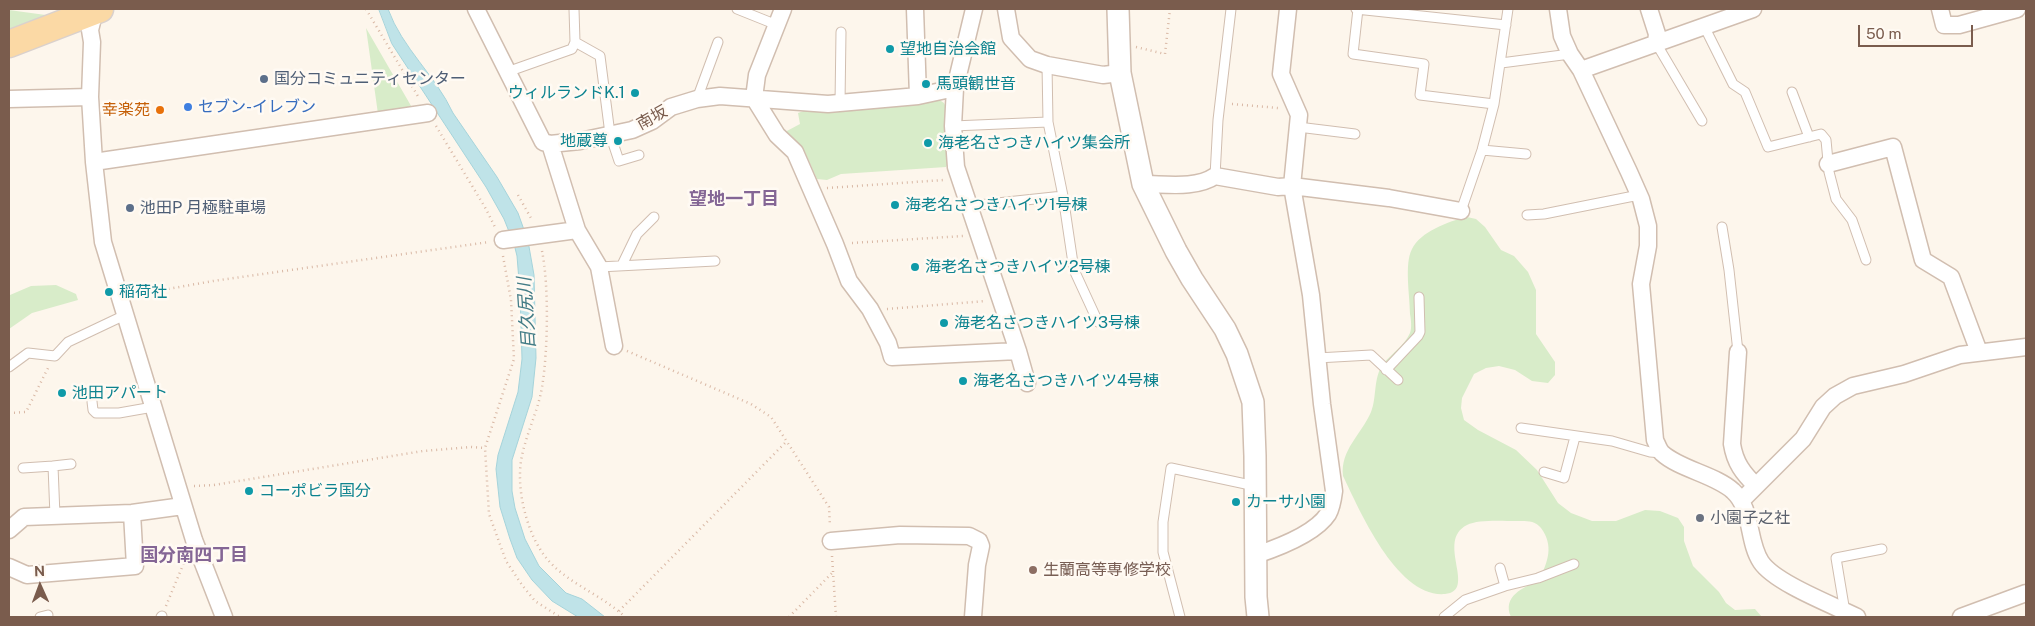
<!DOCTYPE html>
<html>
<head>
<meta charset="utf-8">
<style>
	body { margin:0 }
	#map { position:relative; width:2035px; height:626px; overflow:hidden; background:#fdf6ec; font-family:"Public Sans",sans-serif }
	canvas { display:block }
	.frame { position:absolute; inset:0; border:10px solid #7a5c4d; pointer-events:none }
	.north { position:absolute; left:15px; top:561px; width:50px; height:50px; -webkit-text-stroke:4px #fffaf3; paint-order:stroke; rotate:358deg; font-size:14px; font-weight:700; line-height:20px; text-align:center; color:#7a5c4d }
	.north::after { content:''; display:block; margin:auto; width:18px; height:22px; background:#7a5c4d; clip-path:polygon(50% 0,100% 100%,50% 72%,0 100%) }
	.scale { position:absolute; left:1858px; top:25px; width:115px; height:22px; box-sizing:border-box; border:2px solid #7a5c4d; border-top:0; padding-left:6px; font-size:15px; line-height:18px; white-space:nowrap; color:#7a5c4d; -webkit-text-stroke:4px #fffaf3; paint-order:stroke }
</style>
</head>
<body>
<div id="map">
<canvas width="2035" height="626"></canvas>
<div class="frame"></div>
<div class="north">N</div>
<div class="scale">50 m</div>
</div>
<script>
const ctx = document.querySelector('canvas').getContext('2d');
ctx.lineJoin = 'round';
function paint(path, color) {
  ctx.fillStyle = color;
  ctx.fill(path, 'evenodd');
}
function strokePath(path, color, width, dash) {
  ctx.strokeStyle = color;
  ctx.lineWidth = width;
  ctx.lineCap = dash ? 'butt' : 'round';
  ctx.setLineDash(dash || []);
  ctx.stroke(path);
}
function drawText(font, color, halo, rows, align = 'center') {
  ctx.font = font + ' "Public Sans","Noto Sans JP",sans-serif';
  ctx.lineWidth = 5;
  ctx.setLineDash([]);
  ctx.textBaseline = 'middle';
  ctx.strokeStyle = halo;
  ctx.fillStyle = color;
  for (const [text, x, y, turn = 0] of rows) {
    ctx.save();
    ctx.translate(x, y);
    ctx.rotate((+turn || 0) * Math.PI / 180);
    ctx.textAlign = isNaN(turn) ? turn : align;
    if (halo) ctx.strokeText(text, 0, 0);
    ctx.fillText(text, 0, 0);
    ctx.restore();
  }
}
paint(new Path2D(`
	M9 10 53 16 9 30Z
	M366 28 414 111 378 114Z
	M938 99 944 103 948 111 949 161 946 167 841 174 827 180 817 179 805 152 785 132 800 124 798 113 809 109Z
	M1467 217 1476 219 1485 227 1501 250 1514 256 1528 272 1536 290V334L1555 362V375L1548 383 1532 381 1515 370 1499 366 1486 368 1474 374 1462 398 1461 408 1464 420 1478 430 1516 450 1537 470 1558 503 1571 513 1592 521H1616L1645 510 1660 511 1678 518 1684 527V541L1693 566 1719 592 1726 603 1735 610 1755 609 1762 617H1511C1502 596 1523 588 1539 580 1548 561 1554 546 1541 528 1535 520 1525 521 1516 521 1504 521 1478 519 1467 525 1435 541 1478 591 1445 594 1397 598 1360 511 1343 476 1340 450 1361 435 1371 412 1377 398 1373 378 1383 364 1391 354 1405 345 1410 333 1412 328 1411 319 1410 314 1410 296 1404 264 1412 249 1420 232 1449 221 1467 217Z
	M56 285 76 294 78 300 32 313 9 329 10 295 31 286Z`), '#d8ecc9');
const water = new Path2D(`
	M379 9H388C402 48 436 76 453 113L497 177 518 213 528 241 534 275 536 358 532 397 512 460V491L515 508 525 539 539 566 566 593 582 599 605 617H578L552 601 532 580 517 558 510 539 500 507 496 469 498 455 518 392 522 359 520 293 517 256 514 244 504 219 486 187 392 44Z`);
paint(water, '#bfe3e8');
strokePath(water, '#a5d3da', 1);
const service = new Path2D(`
	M574 9 575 42 600 56 610 134 619 161 639 155
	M737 9 777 25
	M1356 9 1506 25
	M1358 9 1353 54 1424 64 1420 95 1494 104
	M1704 26 1733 84 1745 92 1768 147 1821 134 1826 140 1829 172 1836 199 1852 220 1866 260
	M1656 43 1702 121
	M1501 63 1570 54
	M1047 65 1048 122 1063 196 1074 270 1098 322
	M507 72 572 49 575 42
	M1792 92 1809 137
	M697 99 718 42
	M840 103 841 32
	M953 126 1048 122
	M1298 127 1355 134
	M1482 150 1526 154
	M1215 176 1218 120 1231 9
	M969 206 1063 196
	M1461 211 1482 150 1494 104 1508 9
	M1527 215 1544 214 1639 195
	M1722 227 1729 270 1738 352
	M622 265 637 234 654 217
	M599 267 715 261
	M1317 358 1371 355 1398 380
	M9 367 28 353 55 356 68 342 125 315
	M1386 370 1418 336 1420 332 1419 297
	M91 393 93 410 96 413H119L153 407
	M1521 428 1612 441 1650 452 1662 453
	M53 466 71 464
	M23 468 53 466 55 516
	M1544 472 1564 478 1575 437
	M1500 568 1505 586
	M1845 612 1836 558 1882 549
	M40 617 48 615
	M161 617 162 616
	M1180 617 1163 552V522L1171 468 1255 486
	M1444 617 1465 600 1505 586 1538 578 1574 564`);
const minor = new Path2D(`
	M100 9 93 18 90 30 92 42 90 97 94 162 103 242 194 540 224 617
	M476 9 543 142 550 144 577 230 599 267 614 346
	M783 9 757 75 754 98 777 135 795 152 835 244 849 281 870 309 888 343 892 357 1018 351 956 167 953 126 955 88 974 9
	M915 9 918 96
	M1006 9 1011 38 1030 59 1047 65 1103 75 1120 73
	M1558 9 1562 36 1570 54 1581 70 1629 172 1641 199 1648 226V246L1641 284 1655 440C1657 444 1659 450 1662 453 1679 469 1716 475 1733 491 1753 509 1747 541 1761 562 1775 583 1833 605 1857 617
	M1649 9 1657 34 1656 43
	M1940 9 1944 25H1959L2017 9
	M1581 70 1753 9
	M9 99 90 97
	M550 144 580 141 632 130 652 121 671 107 697 99 720 96 828 104 918 96 955 88
	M94 162 428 113
	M1828 164 1893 147 1923 260 1951 277 1979 352
	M1143 184C1166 184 1196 189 1215 176L1278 187 1292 186 1389 198 1461 211
	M503 240 577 230
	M1018 351 1027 383
	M1738 352 1732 444C1735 463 1743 473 1756 486
	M1741 501 1803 439 1823 407 1835 396 1853 386 1904 374 1960 355 2026 347
	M9 530 24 517 132 513 183 506
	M831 541 900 535 969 536 979 541 981 546 977 565 973 617
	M1256 555C1277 548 1315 534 1328 514 1332 507 1333 499 1334 491L1322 404 1311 295 1292 186 1299 115 1281 74 1288 9
	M9 567 27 575 135 566 132 513
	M1961 617 2026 593`);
const tertiary = new Path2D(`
	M1118 9 1120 73 1143 184 1176 251 1192 279 1225 329 1237 354 1253 402 1255 456 1256 597 1258 617`);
const primary = new Path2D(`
	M9 44 100 9`);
strokePath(service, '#d1beb0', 11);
strokePath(minor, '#d1beb0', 19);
strokePath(tertiary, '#d1beb0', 24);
strokePath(primary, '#dad1cd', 29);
strokePath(new Path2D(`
	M366 9 419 98
	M1136 47 1165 54 1170 9
	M1232 104 1278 108
	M436 126 486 209 495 227
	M827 188 944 180
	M518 195 532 220
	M852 243 963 236
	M542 251C549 285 548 352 542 387 538 412 525 436 521 461 517 488 525 525 540 549 559 581 599 592 625 617
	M503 256 511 300 514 359 485 448 489 514 506 561 522 585 535 601 560 617
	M134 295 213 281 489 242
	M887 309 986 301
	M627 351 751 404 771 417 829 507 830 526
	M9 413 26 412 49 366
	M194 486 214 485 423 451 471 447 485 448
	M832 556 836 617
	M166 606 185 560
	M619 611 786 442
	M789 617 833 572`), '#d9b8a5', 2.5, [1, 4]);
strokePath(service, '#fff', 9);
strokePath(minor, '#fff', 16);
strokePath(tertiary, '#fff', 21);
strokePath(primary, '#fbd9a5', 26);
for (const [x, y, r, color] of [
	[890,49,5,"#0f9aa8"],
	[264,79,5,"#5c6f8a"],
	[926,84,5,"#0f9aa8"],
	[635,93,5,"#0f9aa8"],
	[188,107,5,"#3f7fe0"],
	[160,110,5,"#e8710a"],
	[618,141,5,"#0f9aa8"],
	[928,143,5,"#0f9aa8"],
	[895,205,5,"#0f9aa8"],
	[130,208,5,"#5c6f8a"],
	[915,267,5,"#0f9aa8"],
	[109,292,5,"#0f9aa8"],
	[944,323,5,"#0f9aa8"],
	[963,381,5,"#0f9aa8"],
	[62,393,5,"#0f9aa8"],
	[249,491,5,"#0f9aa8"],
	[1236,502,5,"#0f9aa8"],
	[1700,518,5,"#6b7280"],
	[1033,570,5,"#8d6e63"]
]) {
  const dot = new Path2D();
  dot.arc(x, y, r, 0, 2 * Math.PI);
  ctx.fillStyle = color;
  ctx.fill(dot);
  strokePath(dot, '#fffaf3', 2);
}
drawText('16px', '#0d838f', '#fffaf3', [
	["望地自治会館",900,49],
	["馬頭観世音",936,84],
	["ウィルランドK.1",625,93,"right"],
	["地蔵尊",608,141,"right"],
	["海老名さつきハイツ集会所",938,143],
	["海老名さつきハイツ1号棟",905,205],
	["海老名さつきハイツ2号棟",925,267],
	["稲荷社",119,292],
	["海老名さつきハイツ3号棟",954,323],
	["海老名さつきハイツ4号棟",973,381],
	["池田アパート",72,393],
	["コーポビラ国分",259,491],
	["カーサ小園",1246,502]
], 'left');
drawText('16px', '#4e5e75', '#fffaf3', [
	["国分コミュニティセンター",274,79],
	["池田P 月極駐車場",140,208]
], 'left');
drawText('16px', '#366cbe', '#fffaf3', [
	["セブン-イレブン",198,107]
], 'left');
drawText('16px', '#c56008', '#fffaf3', [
	["幸楽苑",150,110]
], 'right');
drawText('16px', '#7a5c4d', '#fffaf3', [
	["南坂",652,118,-29]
]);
drawText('16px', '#5b616d', '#fffaf3', [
	["小園子之社",1710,518]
], 'left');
drawText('16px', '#785e54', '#fffaf3', [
	["生蘭高等専修学校",1043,570]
], 'left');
drawText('bold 18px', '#846695', '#fffaf3', [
	["望地一丁目",734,199],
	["国分南四丁目",194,555]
]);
drawText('italic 18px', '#437c86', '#fffaf3', [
	["目久尻川",527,313,-94]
]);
</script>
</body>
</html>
